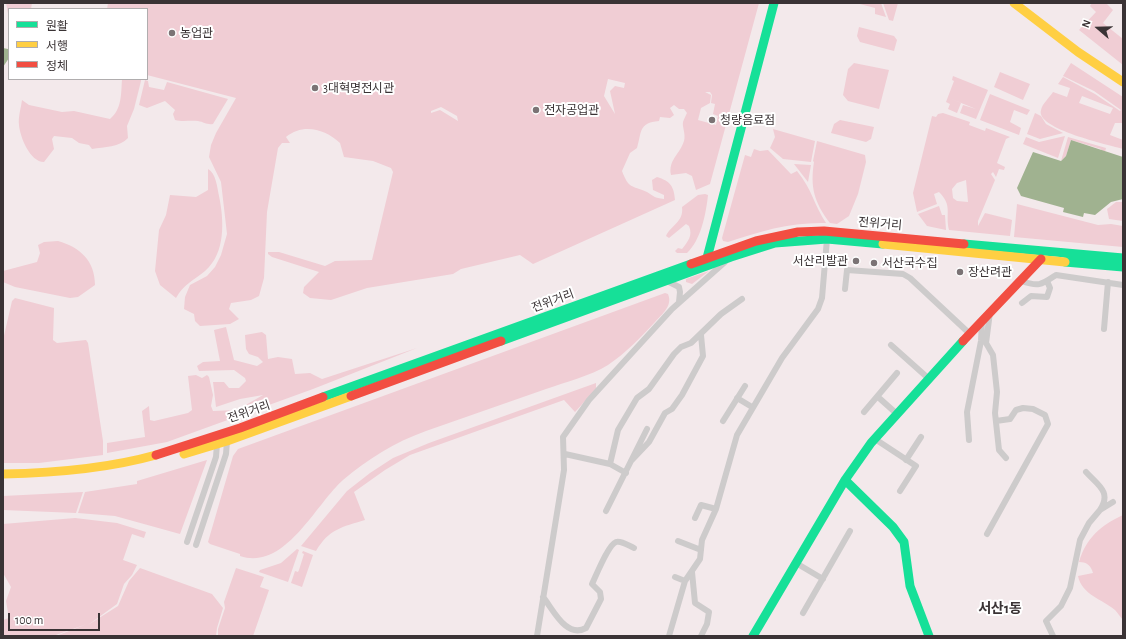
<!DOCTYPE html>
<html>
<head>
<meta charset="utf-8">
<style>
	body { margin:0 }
	#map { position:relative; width:1126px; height:639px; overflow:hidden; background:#f3e9eb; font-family:"Alegreya Sans","Noto Sans KR",sans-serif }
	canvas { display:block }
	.frame { position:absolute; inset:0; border:4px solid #3a3335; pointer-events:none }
	.legend { position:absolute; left:8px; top:8px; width:140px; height:72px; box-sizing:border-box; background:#fff; border:1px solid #b0adae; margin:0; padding:5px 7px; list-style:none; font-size:12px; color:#3a3335 }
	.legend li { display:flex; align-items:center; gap:8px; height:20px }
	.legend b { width:20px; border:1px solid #b0adae }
	.north { position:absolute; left:1078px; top:8px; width:40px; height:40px; -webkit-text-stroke:3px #fff; paint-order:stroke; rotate:290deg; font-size:11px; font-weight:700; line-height:16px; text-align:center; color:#3a3335 }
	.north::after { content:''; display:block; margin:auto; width:14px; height:18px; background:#3a3335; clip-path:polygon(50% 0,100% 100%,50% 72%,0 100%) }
	.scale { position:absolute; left:8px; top:613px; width:92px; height:18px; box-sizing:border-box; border:2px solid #3a3335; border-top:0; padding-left:5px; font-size:12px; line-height:14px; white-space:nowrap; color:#3a3335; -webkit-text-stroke:3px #fff; paint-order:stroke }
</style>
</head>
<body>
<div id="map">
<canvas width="1126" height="639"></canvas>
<div class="frame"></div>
<ul class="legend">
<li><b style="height:5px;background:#16e098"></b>원활</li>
<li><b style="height:5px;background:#ffcf43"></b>서행</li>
<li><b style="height:5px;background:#f24e42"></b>정체</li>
</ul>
<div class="north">N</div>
<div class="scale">100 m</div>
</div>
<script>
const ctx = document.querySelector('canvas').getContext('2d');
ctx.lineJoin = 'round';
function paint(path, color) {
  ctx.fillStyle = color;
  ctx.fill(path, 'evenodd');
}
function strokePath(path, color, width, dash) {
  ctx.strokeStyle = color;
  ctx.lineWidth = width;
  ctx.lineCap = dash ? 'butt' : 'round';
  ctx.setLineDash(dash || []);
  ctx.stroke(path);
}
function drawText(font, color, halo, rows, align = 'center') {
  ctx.font = font + ' "Alegreya Sans","Noto Sans KR",sans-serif';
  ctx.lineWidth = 4;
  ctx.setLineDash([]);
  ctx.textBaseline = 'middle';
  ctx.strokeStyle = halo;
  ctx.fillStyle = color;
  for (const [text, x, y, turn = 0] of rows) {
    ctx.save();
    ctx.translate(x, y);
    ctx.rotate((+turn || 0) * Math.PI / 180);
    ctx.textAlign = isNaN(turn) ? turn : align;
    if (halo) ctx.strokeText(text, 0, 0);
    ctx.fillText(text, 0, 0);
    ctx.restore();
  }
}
paint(new Path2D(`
	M6 3H32L31 9H9V19Z
	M108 3H759L710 184 696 190 692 176 686 173 671 175C668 160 680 154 684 141 686 134 682 127 683 122 684 119 686 115 687 113L684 109H679L674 105 670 108 674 115 670 118 660 117 659 121C638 123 642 132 637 148L630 153 622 171C629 189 631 185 647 192 654 196 654 198 664 199V195L653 190 652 180 657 177C670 181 674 186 675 200L533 264 520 255 461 269 453 274 367 288 331 300 310 298 303 293 304 287 319 272 272 257 268 254V252H279L325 266 335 261 372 260 393 172 391 168 373 161 344 157 340 143C325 129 303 123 286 137L290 143H282L278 148 267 212 264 278 259 296 251 300 231 303 229 309 239 319 230 324 200 326 195 321 194 314 184 309 185 297 190 285 207 276 215 267 221 255 227 234 221 182 209 157 211 145 216 133 236 98 147 75V9H107ZM608 79 625 83 624 88 615 86 610 91 615 114 604 96ZM705 92H710L712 95 711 103 715 104 713 114 718 116 716 125 698 120 701 108 710 103 711 95ZM441 107 457 116 458 121 440 110 431 113V111Z
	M856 3H881L886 17 875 14V8Z
	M883 3H898L893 21 889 20Z
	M1092 3H1106L1113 10 1103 23 1123 39V65L1079 30 1096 12 1090 6Z
	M859 27 894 36 897 40 894 51 860 42 857 36Z
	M854 63 889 70 879 109 848 101 843 95 848 69Z
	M1071 63 1123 97V123H1115L1110 135 1123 140V149C1110 145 1035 129 1041 110 1042 104 1050 97 1053 92L1067 97 1070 88 1058 84 1063 77 1095 94 1120 111 1121 110 1094 91 1063 76ZM1082 96 1113 108 1110 114 1079 103Z
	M1000 72 1030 84 1023 100 994 87Z
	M953 76 988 90 976 119 960 113 963 105 976 109 949 98 961 103 957 113 948 109 950 104 946 102 954 81 952 80Z
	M122 79H141V81L134 109 127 126 128 138C120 147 104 147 92 149L89 145 79 143 72 138 54 136 52 139 54 149 44 162C30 162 20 137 19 125 18 117 21 108 22 100L29 105 62 112 74 111 110 119C122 109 121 94 122 79Z
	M145 80 148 81 149 87 164 90 167 82 228 99 213 124C207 125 204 122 198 121 190 120 183 122 175 120L173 114 175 110 165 101 147 108 139 105Z
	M990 94 1030 110 1027 115 1014 110 1010 122 1021 128 1019 135 980 120Z
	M943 113 970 122 969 125 985 131 986 128 1010 137 1006 139 997 163 1005 167 1004 170 999 169 996 177 993 172 991 174 995 180 978 221V226L985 213 1009 219 1012 220 1010 236 949 230C945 213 953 206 939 192L934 194 937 204 917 212 913 193 932 116 936 117 938 114ZM966 180 968 202 957 201 953 198 952 189 957 183Z
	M1035 113 1041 116 1046 124 1063 133 1040 139 1027 134Z
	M840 120 874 127 871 139 866 142 831 133 834 124Z
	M773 129 815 141 811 162 783 159 770 148 775 137Z
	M1065 136 1058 158 1023 144 1026 137 1039 142Z
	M1068 137 1106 148 1105 152 1101 151V149L1071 140 1066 156 1061 161Z
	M817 141 865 155 866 162 858 194 849 216 837 224 830 223C814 202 810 187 814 162L813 161Z
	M754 149 760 151 768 150 791 174 797 171C812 189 814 205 826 223 791 222 761 231 728 242L723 241 722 238 745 155 751 157Z
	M794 164 811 165 808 182Z
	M208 169C216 173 217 187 219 196 224 220 226 253 205 271 194 280 183 285 176 298L160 285 155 271 159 230 166 215 170 195 196 197 208 190Z
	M705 194 708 195C706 214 701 240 687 253H677L675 251 678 248 682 249C688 241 693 236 689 226L686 224 669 238 666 236C671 225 684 222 682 207L698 195Z
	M1116 202H1123V221L1109 219 1107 209Z
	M1017 204 1098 225 1111 224 1123 226V247L1014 237Z
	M939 206 942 215H945L946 230 927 226 918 214Z
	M58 241C80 247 95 261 95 285L78 297 70 298 15 287 3 282V271L37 262 40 253 38 245 44 242Z
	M709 271 692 284 686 282V279Z
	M665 293 668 294C673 306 662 314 655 322 640 338 626 353 608 365 590 376 566 382 546 389 506 403 466 417 426 431 395 442 368 459 343 480 315 505 285 571 240 556V554L210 544 208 542 233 456 238 449Z
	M15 298 54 308 53 340 57 343 86 340 88 343 103 441V455L39 463H3V340L12 301Z
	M226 327 234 360 257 366 263 362 258 357 249 354 246 349 245 335 262 332 266 335 268 359 278 357 292 359 295 374 310 373 322 379 417 348 313 389 167 442 107 453V443L145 437 142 411 149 406 150 420 154 421 188 413 192 410 188 376 196 375 202 378 207 375 209 377 213 395 211 406 213 411 237 410 263 395 240 399 216 407 213 382H224L229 388H239L246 381 245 378 234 370 199 371 197 366 203 362 220 361 214 330Z
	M596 383V389L575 412 564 400 410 455 385 470 354 492 365 520C342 527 329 529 316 551L301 546 347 491 370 473 393 458 429 443Z
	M207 460 180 534 115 516 78 513 85 492 137 484V481Z
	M83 492 76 513 3 510V496Z
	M1123 515V620C1120 617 1118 613 1115 610 1102 599 1082 595 1078 576L1093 573C1091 565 1086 562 1079 562 1086 538 1101 525 1123 515Z
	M75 518 117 523 146 532 144 538 132 534 123 560 137 565 132 575 124 584 117 604 88 625 118 606 129 581 140 568 212 594 223 608 217 628 216 636H56L87 624 53 636H3V620L9 618 6 601 11 587 3 573V524Z
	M297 549 299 550 288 582 259 572 260 570 281 563Z
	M303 551 313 555 302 587 291 583 295 571 298 572 299 570 304 554 302 553Z
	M236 568 264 577 260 587 269 590 253 636H218V629L225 608 224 602Z`), '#f0cdd4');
paint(new Path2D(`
	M3 48 8 49 9 58 3 67Z
	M1071 140 1123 157V199L1111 202 1095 215 1084 213 1083 217 1063 212 1064 208 1021 196 1017 188 1033 152 1061 161 1066 156Z`), '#a0b290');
strokePath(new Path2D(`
	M667 281 679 287 680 292 679 302
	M1021 281C1039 287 1041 285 1056 275L1123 285
	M845 289 847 270 903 274 910 278 970 334
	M1022 303 1031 296 1047 297 1050 288 1047 281
	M990 312 986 343 993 355 997 392 995 413 999 450 1006 458
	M1104 329 1108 282
	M891 345 928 378
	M878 397 897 414
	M737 398 752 407
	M864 412 897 373
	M723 421 745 386
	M875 439 916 466 900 491
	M969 440 967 412 981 341 982 321
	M565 454 610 464 626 473
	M906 460 921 437
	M631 461 649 442 665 413 672 409 682 395 703 356 701 335
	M610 464 618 430 637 398 649 389 674 354 681 347 691 343 721 314 742 299
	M1086 472C1098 485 1112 492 1100 510
	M606 511 647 429
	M695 518 701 505 716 509
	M987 534 1048 424 1045 415 1033 409 1023 408 1016 410 1010 419 996 421
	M678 541 701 550
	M187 542 216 457 217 444
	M196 545 226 454 227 441
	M796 563 823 579
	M692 572 695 603 709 612 707 624 701 636
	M675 577 685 581
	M543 597C553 609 566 639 586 628L601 599 600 592 592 584C596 576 608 545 616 542 621 540 629 546 634 548
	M803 613 850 531
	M537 636 564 470 563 437 589 400 672 309 725 262
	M669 636 685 581 700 559 702 540 716 509 737 435 782 358 818 309 822 298 827 239
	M1053 636 1046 621 1061 606 1070 588 1080 540 1089 523 1100 510 1113 502`), '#cdcbcb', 6);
strokePath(new Path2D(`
	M964 244 1123 258
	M707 258 774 3
	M1065 262 1123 267
	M501 341 731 257 775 243 827 239 883 244
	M323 397 691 264
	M845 480 893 527 904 542 910 586 929 636
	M753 636 845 480 871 443 963 341`), '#16e098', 9);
strokePath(new Path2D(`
	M1014 3 1078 52 1123 82
	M883 244 1065 262
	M184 454 227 441 351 396
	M3 474C55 473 106 469 156 455`), '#ffcf43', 9);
strokePath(new Path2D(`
	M691 264 756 241 798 232 824 231 964 244
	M963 341 1041 259
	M351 396 501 341
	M156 455 240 428 323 397`), '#f24e42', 9);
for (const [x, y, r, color] of [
	[172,33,4,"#7b7375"],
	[315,88,4,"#7b7375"],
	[536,110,4,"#7b7375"],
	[712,120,4,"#7b7375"],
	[856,261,4,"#7b7375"],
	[874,263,4,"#7b7375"],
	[960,272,4,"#7b7375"]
]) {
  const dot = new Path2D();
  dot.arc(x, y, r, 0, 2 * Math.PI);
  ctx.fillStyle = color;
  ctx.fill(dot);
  strokePath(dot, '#fff', 1.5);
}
drawText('12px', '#3a3335', '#fff', [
	["농업관",180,33],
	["3대혁명전시관",323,88],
	["전자공업관",544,110],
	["청량음료점",720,120],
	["서산리발관",848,261,"right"],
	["서산국수집",882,263],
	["장산려관",968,272]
], 'left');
drawText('12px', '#3a3335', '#fff', [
	["전위거리",880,224,5],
	["전위거리",553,301,-20],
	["전위거리",249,412,-19]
]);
drawText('bold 14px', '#3a3335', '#fff', [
	["서산1동",1000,609]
]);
</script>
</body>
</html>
